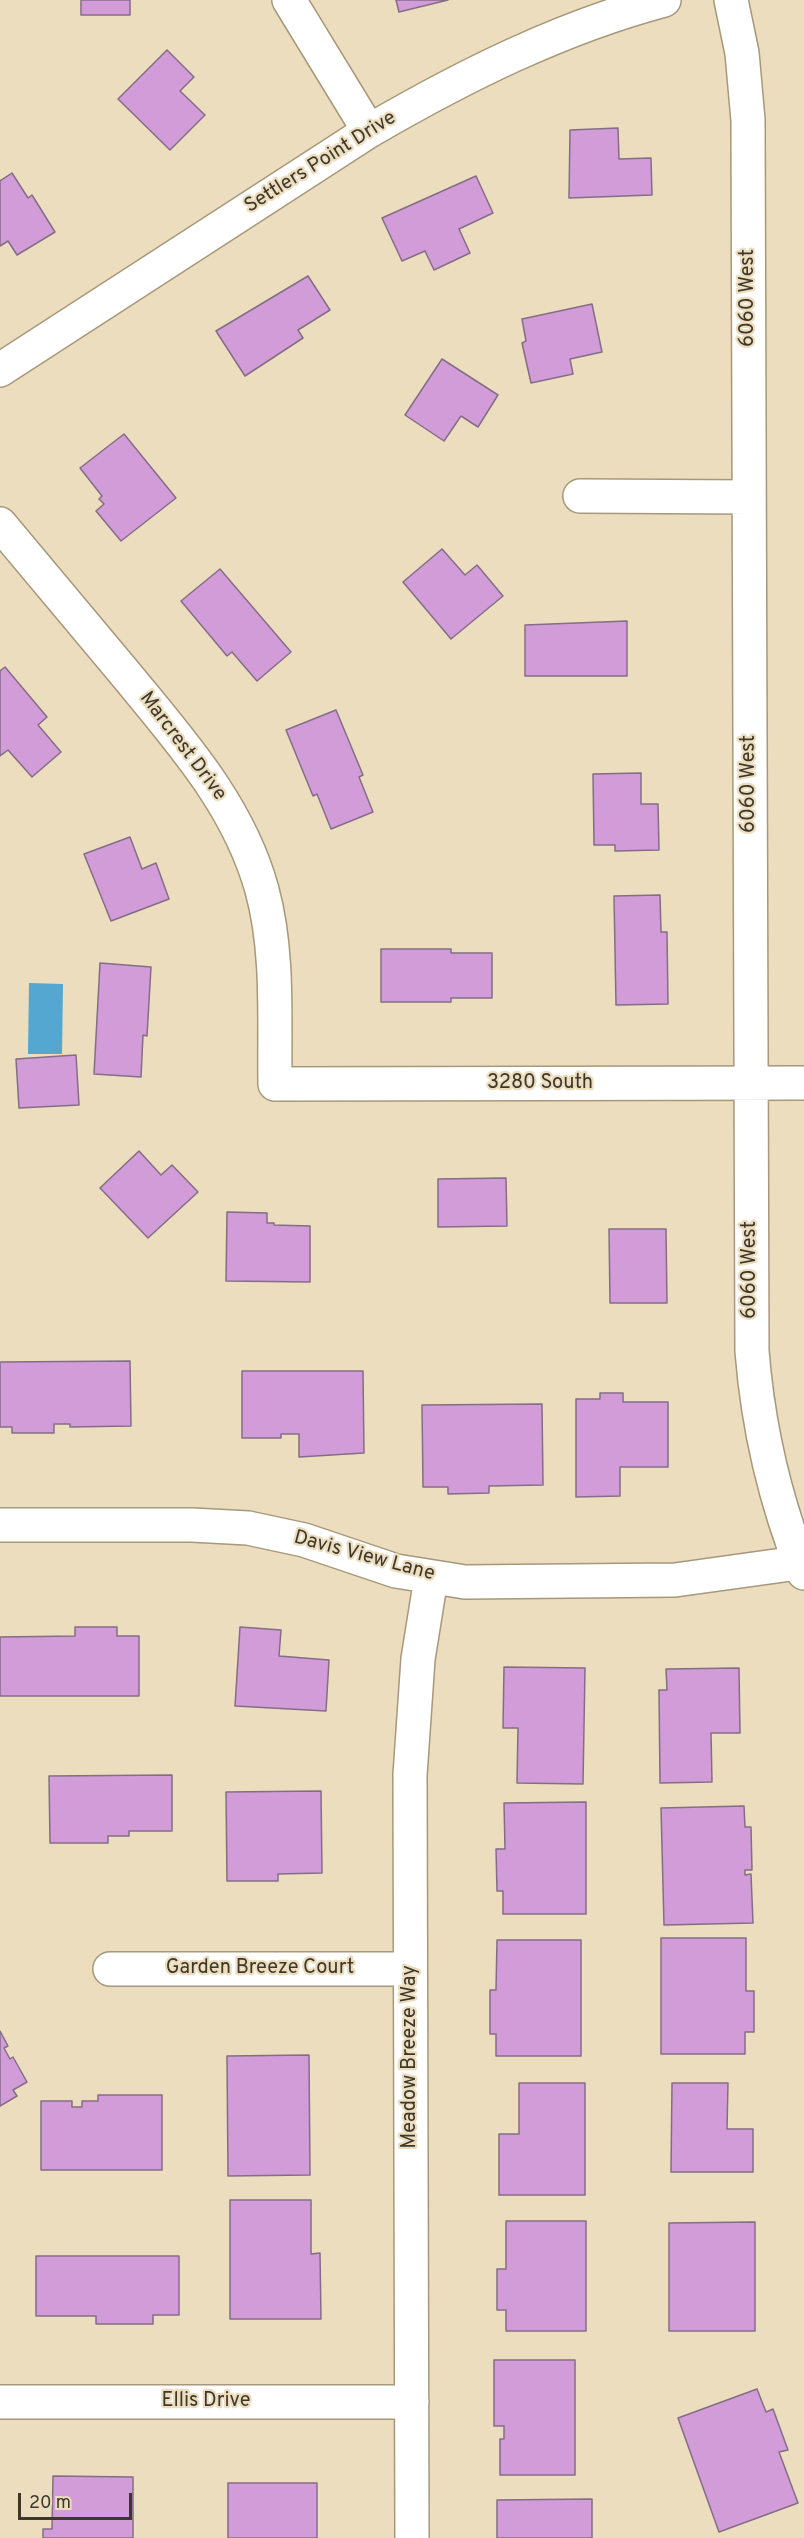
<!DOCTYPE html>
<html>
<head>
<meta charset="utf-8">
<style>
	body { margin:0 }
	#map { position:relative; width:804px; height:2538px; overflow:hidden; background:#ecddbe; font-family:Overpass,sans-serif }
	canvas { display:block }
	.scale { position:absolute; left:18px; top:2493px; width:114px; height:27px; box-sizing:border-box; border:3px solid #3d372b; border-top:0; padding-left:8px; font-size:18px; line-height:21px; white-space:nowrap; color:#3d372b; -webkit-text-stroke:4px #ecddbe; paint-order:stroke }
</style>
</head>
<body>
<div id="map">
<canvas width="804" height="2538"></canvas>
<div class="scale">20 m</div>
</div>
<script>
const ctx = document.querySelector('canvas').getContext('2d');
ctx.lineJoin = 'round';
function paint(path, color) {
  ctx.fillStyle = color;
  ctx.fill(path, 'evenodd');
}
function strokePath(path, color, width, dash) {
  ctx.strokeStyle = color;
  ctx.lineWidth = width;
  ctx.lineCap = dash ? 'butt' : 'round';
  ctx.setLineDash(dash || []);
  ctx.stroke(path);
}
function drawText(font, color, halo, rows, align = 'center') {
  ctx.font = font + ' Overpass,sans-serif';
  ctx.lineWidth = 4.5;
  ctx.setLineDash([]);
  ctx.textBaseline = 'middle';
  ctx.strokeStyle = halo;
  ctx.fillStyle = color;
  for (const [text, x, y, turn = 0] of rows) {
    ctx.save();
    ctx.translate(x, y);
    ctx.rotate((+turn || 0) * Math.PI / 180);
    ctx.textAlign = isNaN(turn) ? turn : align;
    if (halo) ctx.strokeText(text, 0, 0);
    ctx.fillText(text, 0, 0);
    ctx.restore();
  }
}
paint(new Path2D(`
	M29 983 63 984 62 1054H28Z`), '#53a7d1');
const building = new Path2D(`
	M81 0H130V15H81Z
	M396 0H448L399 12Z
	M167 50 194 77 180 91 205 115 170 150 118 99Z
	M618 128 619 159 651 158 652 195 569 198 570 130Z
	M12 173 28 198 32 195 55 232 17 255 8 241 0 246V181Z
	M476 176 493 213 459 229 470 253 434 270 425 251 402 261 382 218Z
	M308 276 330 310 298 330 303 338 245 376 216 331Z
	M592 304 602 352 570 359 573 374 531 383 522 343 526 341 522 319Z
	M442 359 498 395 478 427 461 416 444 441 405 415Z
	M124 434 176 498 121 541 96 511 104 504 99 499 102 496 80 468Z
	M442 549 465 575 477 565 503 596 451 639 403 582Z
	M220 569 291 652 257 681 232 652 227 656 181 601Z
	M627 621V676H525V625Z
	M5 667 47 717 38 725 61 752 32 777 8 750 0 756V671Z
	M336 710 363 775 359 777 373 812 331 829 317 794 313 796 286 730Z
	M641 773V804H658L659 850 615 851V845H594L593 774Z
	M130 837 142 869 156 863 169 899 111 921 84 854Z
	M660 895 661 932H667L668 1004 616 1005 614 896Z
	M381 949H451V953H492V998H451V1002H381Z
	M100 963 151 967 147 1036 143 1035 141 1077 94 1074Z
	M76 1055 79 1105 19 1108 16 1059Z
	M139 1151 161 1175 172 1165 198 1192 148 1238 100 1188Z
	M506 1178 507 1226 438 1227V1179Z
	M227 1212 267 1213V1223H274V1225L310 1226V1282L226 1281Z
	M609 1229H666L667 1303H610Z
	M130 1361 131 1426 70 1427V1424H54V1433H12V1427H0V1362Z
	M242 1371H363L364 1453 299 1457V1434H281V1438H242Z
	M600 1393H623V1402H668V1467H620V1496L576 1497V1399H600Z
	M542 1404 543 1485 489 1486V1493L448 1494V1487H423L422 1405Z
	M75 1627H117V1636H139V1696H0V1637L75 1636Z
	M240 1627 281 1630 279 1656 329 1660 326 1711 235 1706Z
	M504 1667 585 1668 583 1784 517 1783 518 1728H503Z
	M739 1668 740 1733H711L712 1782 660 1783 659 1690H667L666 1669Z
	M172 1775V1831H129V1836H108V1843H50L49 1776Z
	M321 1791 322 1873 278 1874V1881H227L226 1792Z
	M586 1802V1914H503V1891H497L496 1849H505L504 1803Z
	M744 1806 745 1827H751L752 1870H745V1875L751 1874 753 1923 664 1925 661 1808Z
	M661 1938H746V1991H754V2032H745V2054H661Z
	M497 1940H581V2056H496V2034H490V1990H496Z
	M0 2031 8 2046 4 2048 10 2059 13 2057 27 2082 13 2090 17 2096 0 2106Z
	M309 2055 310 2175 228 2176 227 2056Z
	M519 2083H585V2195H499V2134H519Z
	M672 2083H728L727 2129H753V2172H671Z
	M98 2095H162V2170H41V2101H72V2107H82V2101H98Z
	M230 2200H311V2254L320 2253 321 2319H230Z
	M506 2221H586V2331H506V2310H497V2269H506Z
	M755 2222V2331H669V2223Z
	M36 2256H179V2315H153V2324H96V2316H36Z
	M494 2360H575V2475H500V2439H504V2426H494Z
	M757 2389 766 2412 773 2409 788 2450 779 2452 798 2503 719 2532 678 2418Z
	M53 2476 133 2477V2538H43V2529H52Z
	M228 2483H317V2538H228Z
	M592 2499V2538H497V2500Z`);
paint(building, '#d19cd8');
strokePath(building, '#836e86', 1.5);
const minor = new Path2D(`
	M289 0 369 131
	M731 0 742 53 748 120 752 1351C758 1427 775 1501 804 1573
	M0 370 369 131C462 77 559 28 664 0
	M580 496 749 497
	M0 524C43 575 85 626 128 677 182 743 239 806 262 890 279 952 274 1021 275 1084L804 1083
	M0 1525H192L248 1528 304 1540 396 1571 465 1582 675 1580 804 1562
	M110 1969H410
	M0 2402H412
	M412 2538 410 1775 418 1659 431 1578`);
strokePath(minor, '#a6987a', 36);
strokePath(minor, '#fff', 33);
drawText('20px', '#3d372b', '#ecddbe', [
	["Settlers Point Drive",321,163,-32],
	["6060 West",749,298,-90],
	["Marcrest Drive",182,747,53],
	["6060 West",750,784,-90],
	["3280 South",540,1084],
	["6060 West",751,1270,-90],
	["Davis View Lane",364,1557,15],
	["Garden Breeze Court",260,1969],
	["Meadow Breeze Way",411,2057,-90],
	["Ellis Drive",206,2402]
]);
</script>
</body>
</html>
